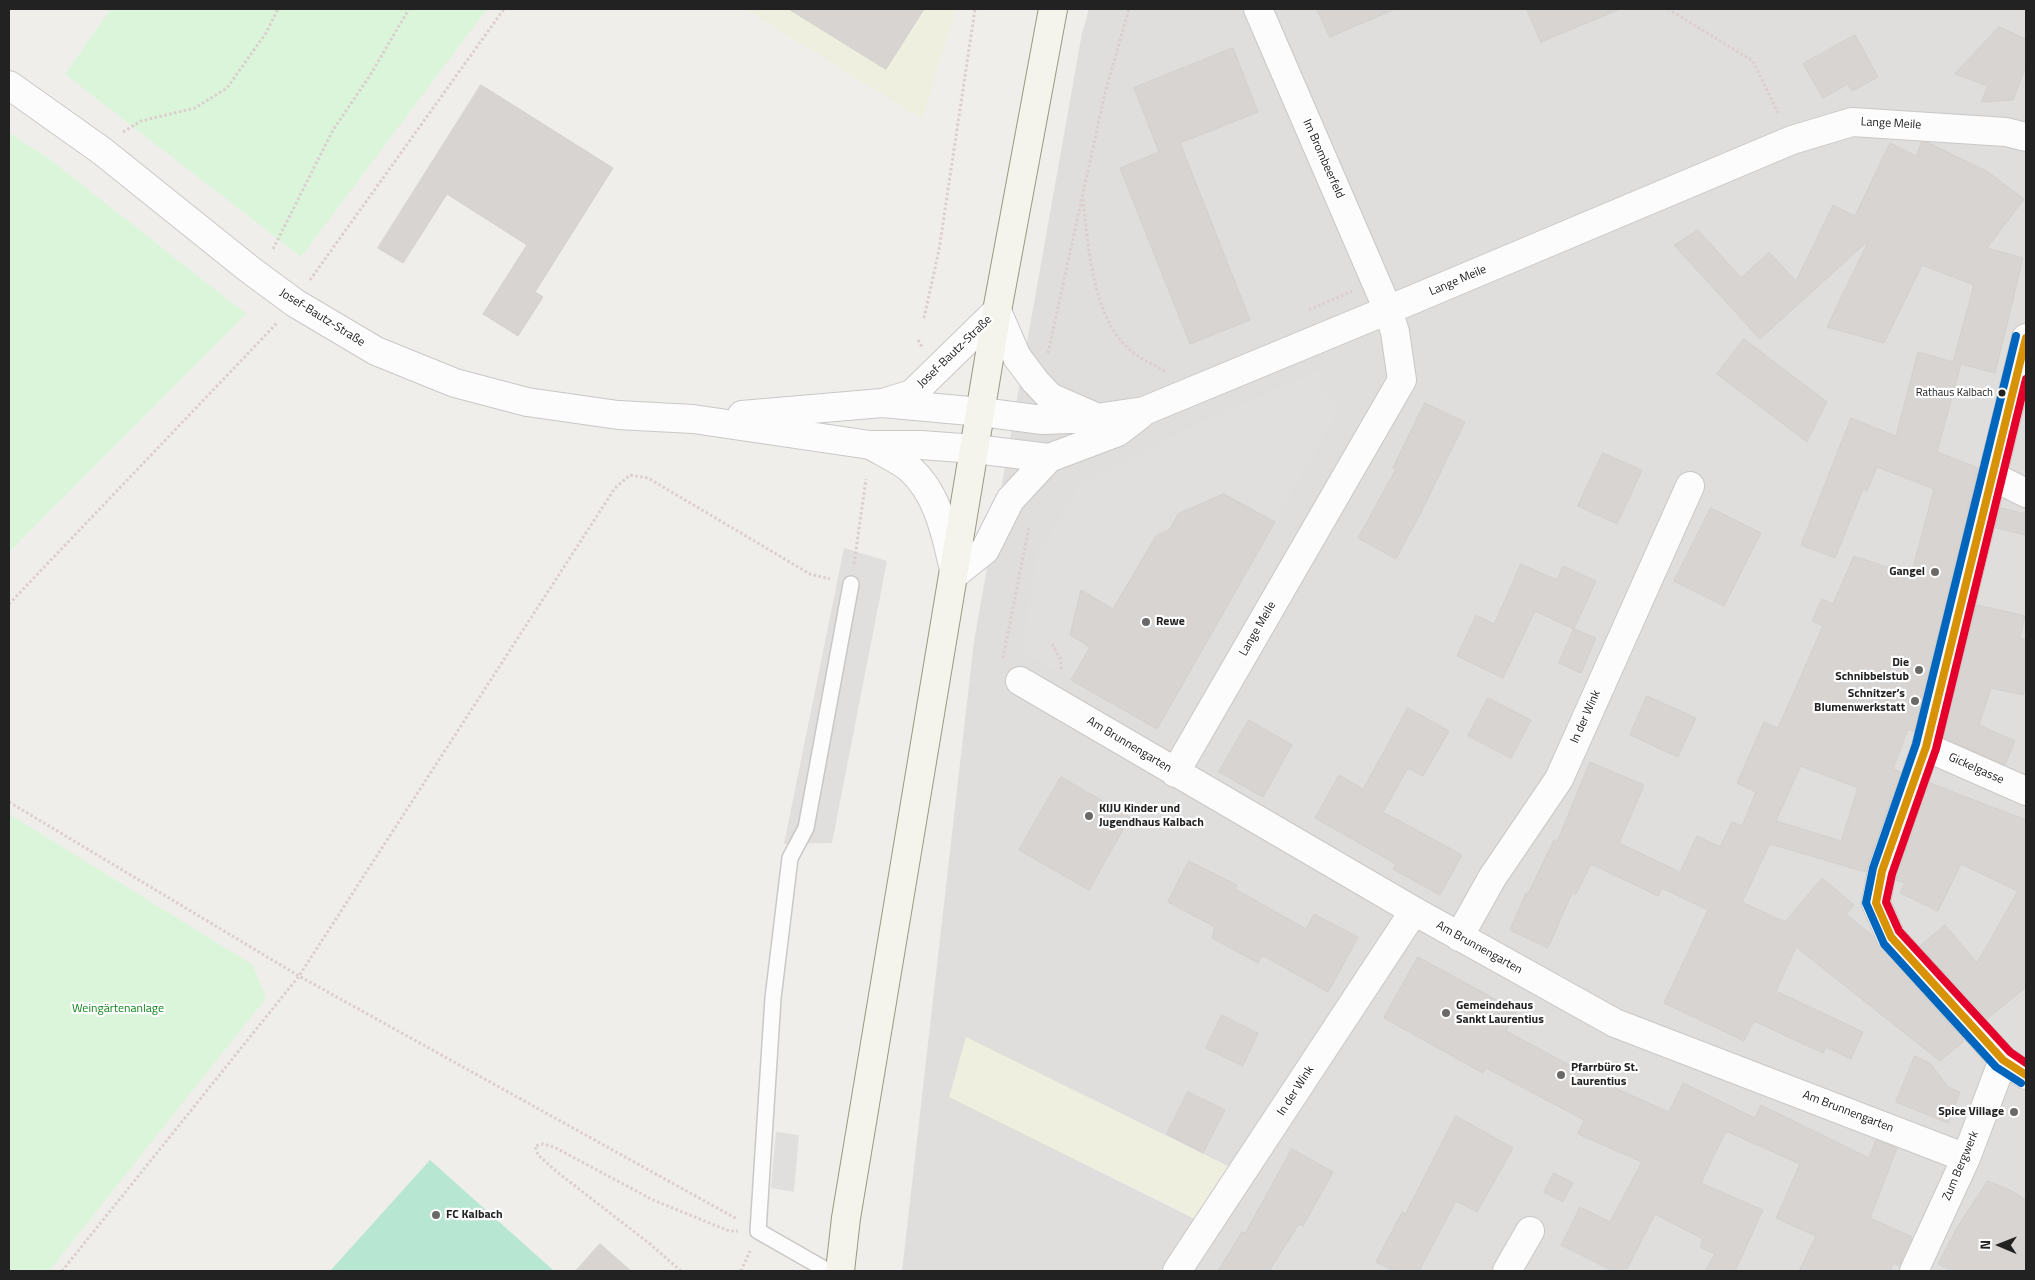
<!DOCTYPE html>
<html>
<head>
<meta charset="utf-8">
<style>
	body { margin:0 }
	#map { position:relative; width:2035px; height:1280px; overflow:hidden; background:#f0eeeb; font-family:"Titillium Web",sans-serif }
	canvas { display:block }
	.frame { position:absolute; inset:0; border:10px solid #222; pointer-events:none }
	.north { position:absolute; left:1975px; top:1220px; width:50px; height:50px; -webkit-text-stroke:4px #fff; paint-order:stroke; rotate:271deg; font-size:14px; font-weight:700; line-height:20px; text-align:center; color:#222 }
	.north::after { content:''; display:block; margin:auto; width:18px; height:22px; background:#222; clip-path:polygon(50% 0,100% 100%,50% 72%,0 100%) }
</style>
</head>
<body>
<div id="map">
<canvas width="2035" height="1280"></canvas>
<div class="frame"></div>
<div class="north">N</div>
</div>
<script>
const ctx = document.querySelector('canvas').getContext('2d');
ctx.lineJoin = 'round';
function paint(path, color) {
  ctx.fillStyle = color;
  ctx.fill(path, 'evenodd');
}
function strokePath(path, color, width, dash) {
  ctx.strokeStyle = color;
  ctx.lineWidth = width;
  ctx.lineCap = dash ? 'butt' : 'round';
  ctx.setLineDash(dash || []);
  ctx.stroke(path);
}
function drawText(font, color, halo, rows, align = 'center') {
  ctx.font = font + ' "Titillium Web",sans-serif';
  ctx.lineWidth = 4.5;
  ctx.setLineDash([]);
  ctx.textBaseline = 'middle';
  ctx.strokeStyle = halo;
  ctx.fillStyle = color;
  for (const [text, x, y, turn = 0] of rows) {
    ctx.save();
    ctx.translate(x, y);
    ctx.rotate((+turn || 0) * Math.PI / 180);
    ctx.textAlign = isNaN(turn) ? turn : align;
    if (halo) ctx.strokeText(text, 0, 0);
    ctx.fillText(text, 0, 0);
    ctx.restore();
  }
}
paint(new Path2D(`
	M1089 9H2026V1271H902L974 641 1082 33Z`), '#dfdedc');
paint(new Path2D(`
	M745 9H956L922 119Z
	M966 1037 1232 1168 1197 1220 949 1097Z`), '#efefdf');
paint(new Path2D(`
	M111 9H487L301 257 65 74Z
	M9 133 47 157 246 314 9 552Z
	M9 814 253 965 266 998 49 1271H9Z`), '#daf5da');
paint(new Path2D(`
	M430 1160 554 1271H330Z`), '#b7e6d2');
paint(new Path2D(`
	M1327 367 1316 386 1340 408 1275 522 1224 494 1178 514 1170 529 1156 536 1113 609 1082 591 1070 635 1090 647 1071 680 1021 651 1037 555 1078 485 1198 423Z
	M844 548 887 561 832 843 784 844Z
	M776 1132 799 1135 794 1192 771 1188Z`), '#e0dfde');
const building = new Path2D(`
	M789 9H924L886 69Z
	M1317 9H1395L1330 37Z
	M1527 9H1620L1541 42Z
	M1999 27 2026 39V66L2013 100 1981 102 1988 86 1955 74Z
	M1855 35 1878 77 1852 91 1848 84 1823 98 1803 64Z
	M1233 48 1258 112 1180 143 1250 320 1190 344 1120 168 1159 152 1134 88Z
	M481 85 613 168 535 292 543 297 518 336 483 314 527 245 447 194 403 263 378 248Z
	M1922 142H1927L1988 172 2024 199 1987 248 2023 258 1995 373 1961 364 1937 452 1978 468 1914 732 1908 729 1893 769 1900 772 1866 872 1770 844 1742 902 1785 922 1822 878 1854 905 1846 914 1873 936 1879 948 1963 1039V1042L1940 1061 1796 947 1776 991 1863 1032 1851 1059 1826 1047 1823 1053 1754 1021 1744 1041 1664 1003 1708 910 1662 888 1658 896 1591 864 1576 894 1572 893 1548 948 1510 930 1526 893 1528 894 1554 840 1557 842 1590 762 1644 785 1619 843 1680 872 1697 836 1720 847 1732 822 1742 826 1756 792 1737 783 1764 722 1778 728 1823 626 1812 621 1822 599 1833 604 1854 556 1911 575 1934 489 1877 467 1867 491 1863 489 1835 558 1801 545 1851 418 1896 436 1918 352 1953 362 1974 285 1922 265 1884 343 1827 327 1869 240 1760 339 1674 245 1698 230 1741 278 1769 252 1796 281 1833 205 1855 216 1890 143 1916 156ZM1801 766 1858 788 1841 841 1776 821Z
	M1744 339 1827 402 1807 442 1717 374Z
	M1425 403 1465 422 1421 512 1396 559 1358 538 1396 469 1393 468Z
	M1603 453 1642 470 1617 524 1578 506Z
	M1224 494 1275 522 1157 729 1071 680 1090 647 1070 635 1081 590 1113 609 1156 536 1170 529 1178 514Z
	M1711 508 1761 533 1724 606 1674 581Z
	M2001 508 2026 514V535L1996 528Z
	M1521 564 1557 580 1563 566 1596 581 1574 629 1535 611 1503 678 1457 656 1476 615 1494 624Z
	M1977 605 2025 616 2020 638 2026 640V679L2023 695 1991 688 1979 725 2015 741 2005 765 1944 738Z
	M1574 629 1596 638 1581 673 1559 663Z
	M1647 696 1696 718 1678 757 1630 735Z
	M1488 698 1531 720 1511 758 1468 736Z
	M1408 708 1449 731 1423 776 1408 768 1383 812 1462 855 1440 895 1393 869 1396 864 1315 818 1339 775 1363 789Z
	M1249 720 1292 745 1263 797 1219 772Z
	M1061 777 1130 817 1089 890 1019 850Z
	M1930 783 2026 820V987L1987 1019 1920 946 1945 925 1977 963 2018 891 1961 864 1938 911 1900 893 1905 883 1896 880 1897 875Z
	M1189 861 1237 885 1235 889 1306 929 1314 914 1358 937 1328 992 1262 955 1258 963 1212 938 1215 927 1168 902Z
	M1418 957 1517 1011 1506 1031 1599 1081 1669 1112 1683 1083 1755 1118 1761 1105 1869 1158 1876 1140 1897 1148 1870 1218 1912 1237 1899 1266 1894 1263 1890 1271H1799L1816 1236 1776 1218 1800 1164 1726 1131 1701 1183 1763 1210 1735 1271H1705L1715 1254 1700 1247 1703 1239 1655 1214 1626 1271H1613L1561 1245 1580 1207 1610 1222 1642 1162 1578 1134 1584 1120 1486 1068 1483 1073 1384 1018Z
	M1222 1015 1258 1033 1243 1066 1206 1048Z
	M1915 1056 1930 1063 1948 1087 1960 1092 1948 1123 1896 1102Z
	M1188 1092 1225 1110 1203 1153 1167 1134Z
	M1456 1116 1513 1148 1477 1212 1456 1201 1419 1271H1394L1376 1262 1402 1212 1405 1214Z
	M1292 1149 1333 1172 1303 1226 1299 1224 1269 1271H1218L1242 1232 1245 1233Z
	M1554 1173 1573 1183 1563 1202 1544 1192Z
	M1988 1181 2012 1191 2026 1200V1271H1952L1938 1264 1958 1226Z
	M600 1244 631 1271H576Z`);
paint(building, '#d7d4d2');
strokePath(building, '#d3d0cc', 1);
const service = new Path2D(`
	M828 1271 758 1231 773 998 790 858 806 828 851 584`);
const minor = new Path2D(`
	M9 85 102 151 249 269 295 303 376 351 455 383 527 402 618 415 693 419 870 445H921L975 449
	M1388 310 1792 140 1852 122 2006 132 2026 137
	M2026 338 1926 747 1882 871 1876 903 1891 937 2003 1060 2026 1075
	M886 402 912 394 997 311
	M742 415 882 403 981 412
	M872 446C884 453 898 459 909 468 938 493 946 535 954 570
	M1992 476 2026 493
	M1020 681 1414 911 1615 1023 1966 1158
	M1926 747 2026 791
	M1175 773 1402 380 1395 332 1388 310 1258 9
	M1459 937 1492 878 1559 779 1690 486
	M1177 1271 1414 911
	M1507 1271 1530 1231
	M1914 1271 1966 1158 2003 1060`);
const tertiary = new Path2D(`
	M997 311 1017 357 1035 381 1050 397 1091 415
	M981 412 1043 420 1096 418 1144 411 1388 310
	M975 449 1049 458 1118 432 1140 415
	M955 574 985 550 1010 500 1049 458`);
const secondary = new Path2D(`
	M840 1271 846 1218 997 311 1053 9`);
strokePath(service, '#c9c8c7', 18);
strokePath(minor, '#c9c8c7', 30);
strokePath(tertiary, '#c9c8c7', 30);
strokePath(secondary, '#999a82', 30);
strokePath(new Path2D(`
	M1668 9 1753 61 1779 115
	M123 132 141 121 195 108 227 88 266 33 278 9
	M1083 199C1088 243 1092 308 1122 342 1134 356 1151 363 1166 372
	M273 249 333 130 369 77 409 9
	M310 280 504 9
	M1309 310 1352 291
	M924 318 939 250 975 9
	M918 340 922 347
	M1048 353 1105 93 1129 9
	M854 564 866 479
	M9 604 277 323
	M1052 644 1061 660V672
	M1003 658 1029 527
	M9 802 299 976 737 1219
	M62 1271 299 976 615 488 630 475 648 478 810 574 830 579
	M681 1271 650 1244 557 1172 538 1155 535 1146 543 1144 554 1147 653 1200 729 1231H738
	M741 1271 750 1251`), '#dccecd', 3, [2.5, 2.5]);
strokePath(service, '#fdfcfc', 15);
strokePath(minor, '#fdfcfc', 28);
strokePath(tertiary, '#fdfcfc', 28);
strokePath(secondary, '#f4f4ed', 28);
strokePath(new Path2D(`
	M2026 338 1926 747 1882 871 1876 903 1891 937 2003 1060 2026 1075`), '#d79205', 8);
strokePath(new Path2D(`
	M2016 336 1916 744 1873 868 1866 903 1884 944 1996 1067 2021 1083`), '#0065bd', 8);
strokePath(new Path2D(`
	M2026 379 1936 749 1892 874 1886 902 1899 931 2010 1052 2026 1063`), '#e4002b', 8);
for (const [x, y, r, color] of [
	[2002,393,4.5,"#222"],
	[1935,572,5,"#6a6968"],
	[1146,622,5,"#6a6968"],
	[1919,670,5,"#6a6968"],
	[1915,701,5,"#6a6968"],
	[1089,816,5,"#6a6968"],
	[1446,1013,5,"#6a6968"],
	[1561,1075,5,"#6a6968"],
	[2014,1112,5,"#6a6968"],
	[436,1215,5,"#6a6968"]
]) {
  const dot = new Path2D();
  dot.arc(x, y, r, 0, 2 * Math.PI);
  ctx.fillStyle = color;
  ctx.fill(dot);
  strokePath(dot, '#fff', 2);
}
drawText('11px', '#222', '#fff', [
	["Rathaus Kalbach",1993,393]
], 'right');
drawText('12px', '#222', '#fff', [
	["Lange Meile",1891,124,3],
	["Im Brombeerfeld",1323,159,66],
	["Lange Meile",1458,281,-23],
	["Josef-Bautz-Straße",322,318,32],
	["Josef-Bautz-Straße",955,352,-44],
	["Lange Meile",1258,629,-60],
	["In der Wink",1586,717,-66],
	["Am Brunnengarten",1129,745,31],
	["Gickelgasse",1976,769,24],
	["Am Brunnengarten",1479,948,29],
	["In der Wink",1296,1091,-57],
	["Am Brunnengarten",1848,1112,21],
	["Zum Bergwerk",1961,1166,-67]
]);
drawText('bold 12px', '#222', '#fff', [
	["Gangel",1925,572,"right"],
	["Rewe",1156,622],
	["Die",1909,663,"right"],
	["Schnibbelstub",1909,677,"right"],
	["Schnitzer’s",1905,694,"right"],
	["Blumenwerkstatt",1905,708,"right"],
	["KIJU Kinder und",1099,809],
	["Jugendhaus Kalbach",1099,823],
	["Gemeindehaus",1456,1006],
	["Sankt Laurentius",1456,1020],
	["Pfarrbüro St.",1571,1068],
	["Laurentius",1571,1082],
	["Spice Village",2004,1112,"right"],
	["FC Kalbach",446,1215]
], 'left');
drawText('12px', '#0c8416', '#fff', [
	["Weingärtenanlage",118,1009]
]);
</script>
</body>
</html>
